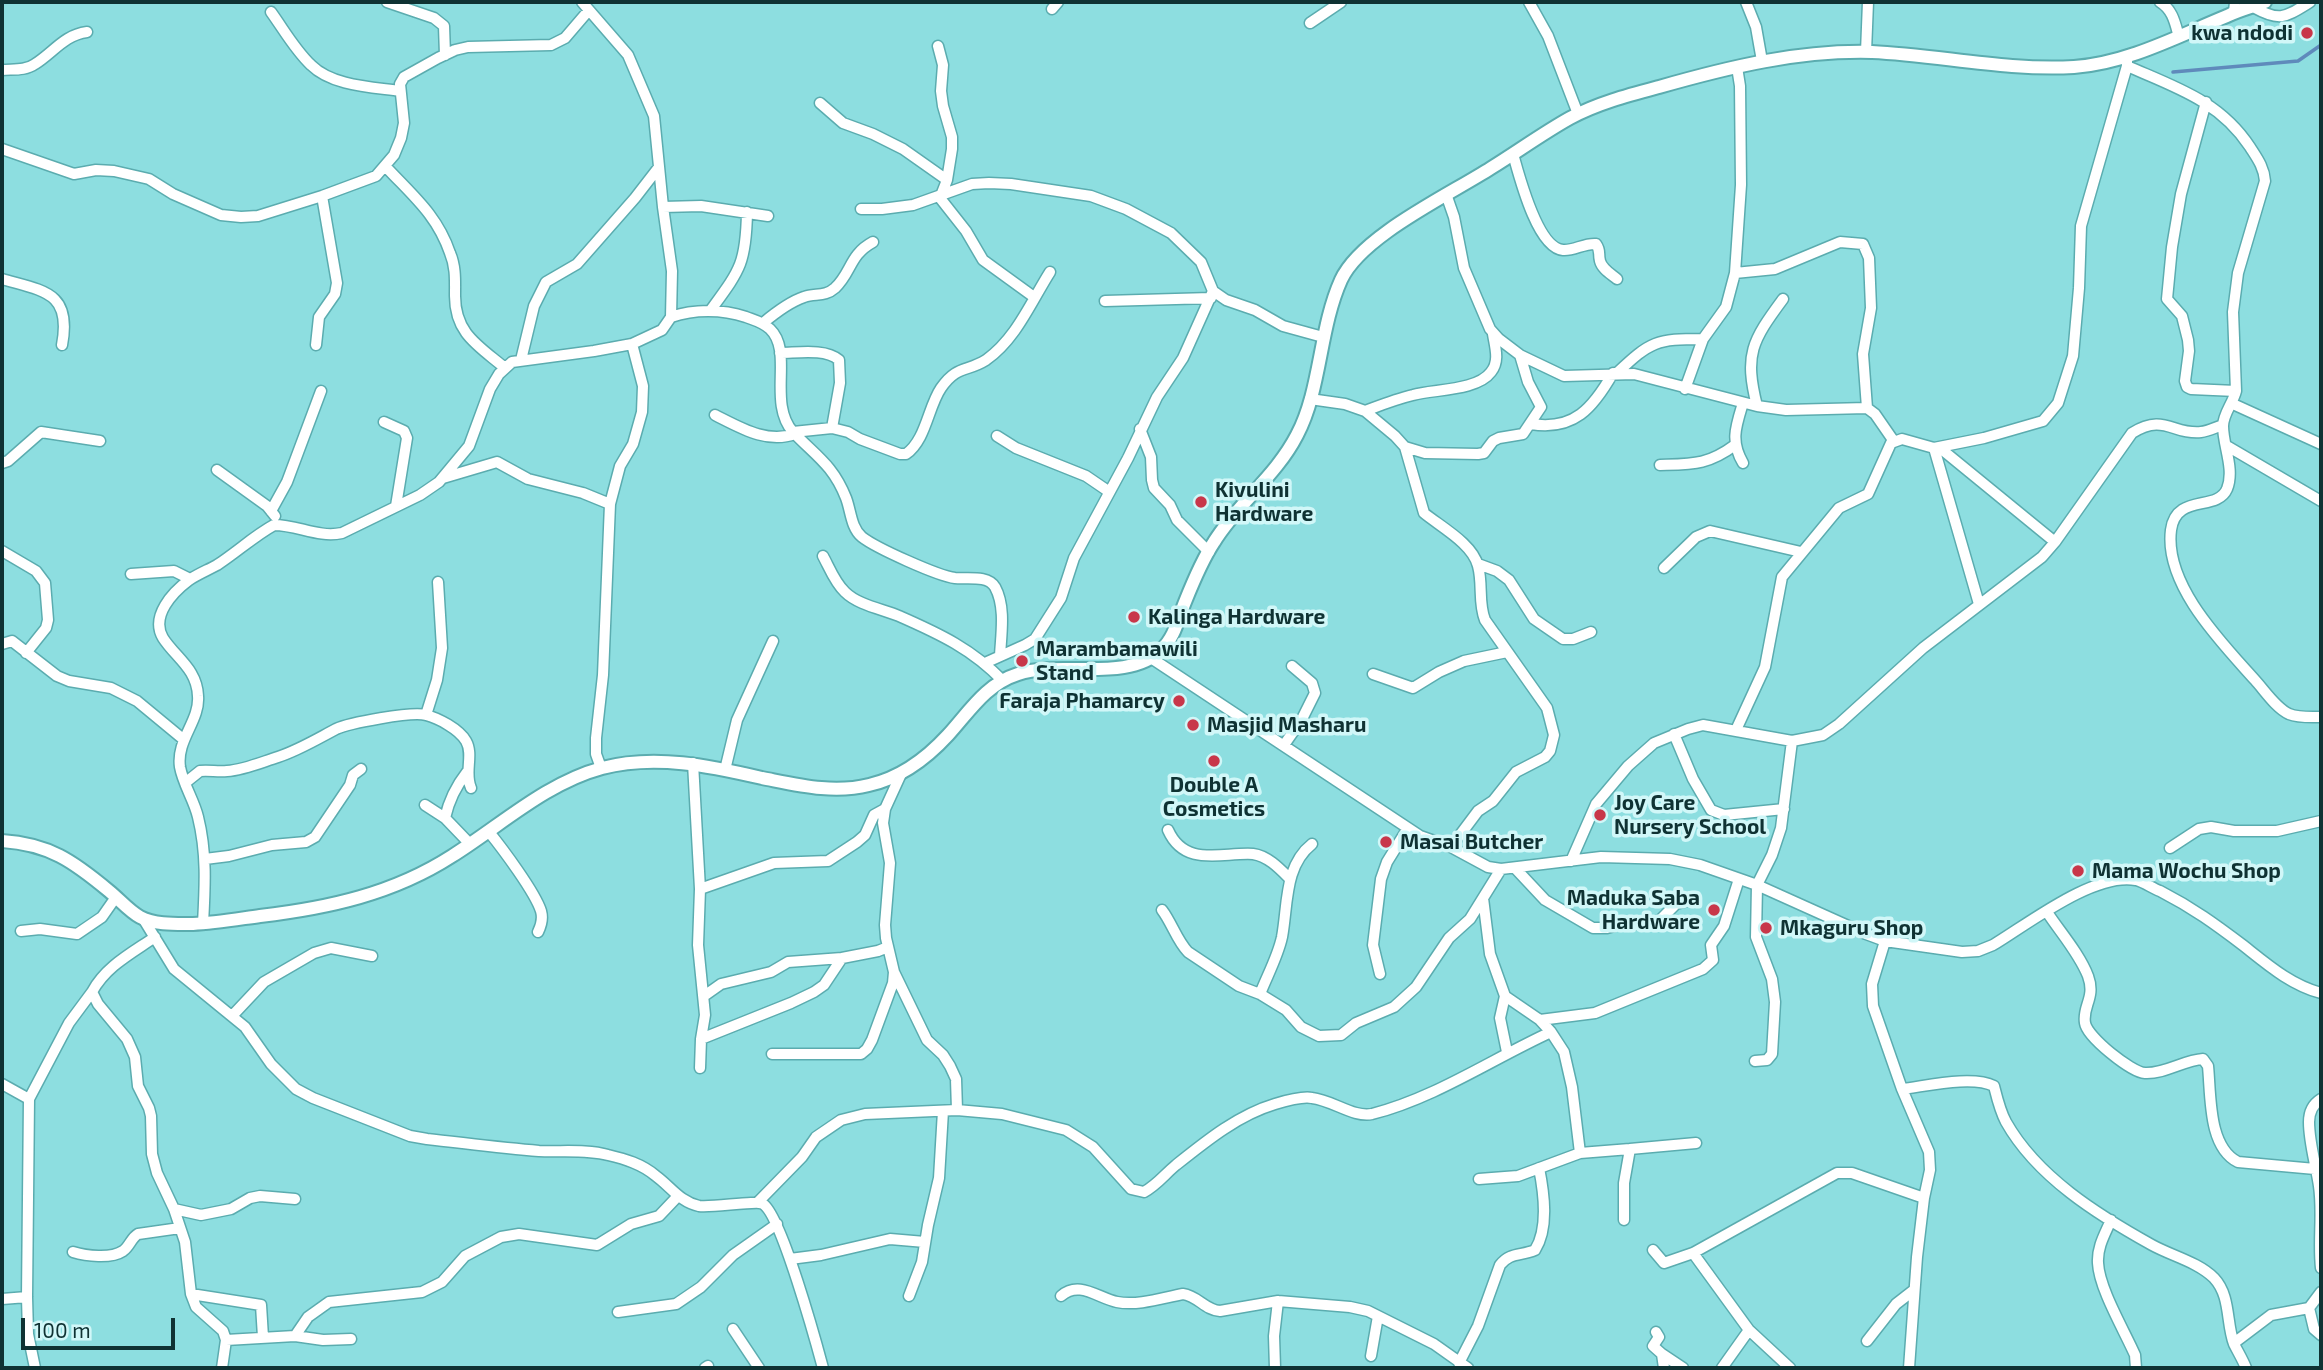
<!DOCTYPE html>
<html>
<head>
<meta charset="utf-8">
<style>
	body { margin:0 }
	#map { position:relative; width:2323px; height:1370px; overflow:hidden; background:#8ddee0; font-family:"Exo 2",sans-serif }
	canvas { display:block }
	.frame { position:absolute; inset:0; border:4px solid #0f3233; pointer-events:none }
	.scale { position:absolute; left:21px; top:1318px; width:154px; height:32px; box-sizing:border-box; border:4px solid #0f3233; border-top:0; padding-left:9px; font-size:21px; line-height:24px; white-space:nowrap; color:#0f3233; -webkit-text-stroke:5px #d1f7f8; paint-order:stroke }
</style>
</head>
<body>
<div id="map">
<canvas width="2323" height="1370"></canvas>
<div class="frame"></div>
<div class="scale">100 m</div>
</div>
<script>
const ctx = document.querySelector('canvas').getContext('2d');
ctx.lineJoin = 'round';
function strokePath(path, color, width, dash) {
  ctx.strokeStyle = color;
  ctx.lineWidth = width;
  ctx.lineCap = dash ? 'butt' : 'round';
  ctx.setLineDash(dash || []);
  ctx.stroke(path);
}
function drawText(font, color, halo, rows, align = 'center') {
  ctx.font = font + ' "Exo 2",sans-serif';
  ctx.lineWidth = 7;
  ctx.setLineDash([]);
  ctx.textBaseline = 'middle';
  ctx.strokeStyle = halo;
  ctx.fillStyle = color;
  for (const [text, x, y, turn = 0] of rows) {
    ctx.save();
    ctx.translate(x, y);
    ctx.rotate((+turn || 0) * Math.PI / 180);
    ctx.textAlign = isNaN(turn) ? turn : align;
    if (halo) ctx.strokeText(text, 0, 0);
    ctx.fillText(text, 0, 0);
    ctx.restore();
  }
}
strokePath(new Path2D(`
	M2173 72 2298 61 2321 45`), '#5f8abb', 3.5);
const minor = new Path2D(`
	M387 2 434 18 444 26 445 55
	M1529 2 1548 36 1578 114
	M1746 2 1756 27 1762 61
	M2160 2C2173 10 2175 23 2179 37
	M2253 7C2280 22 2284 18 2310 2
	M1052 9 1058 2
	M271 12C284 30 295 50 311 65 332 86 372 87 400 91
	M2234 12 2235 2
	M1310 23 1341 2
	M938 46 943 65 941 91 943 106 952 137V149L947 180 940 198 966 231 983 260 1034 297
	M1866 52 1868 2
	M2127 66C2175 87 2220 101 2250 147 2257 158 2264 167 2265 181L2238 273 2233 312 2236 391C2233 403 2223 414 2223 426 2223 446 2235 469 2227 489 2217 512 2176 493 2171 530 2164 585 2222 643 2255 680 2265 691 2276 708 2289 714 2299 718 2311 717 2321 717
	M2 70C13 69 25 71 35 64 54 52 64 35 87 32
	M2206 102 2181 194 2172 247 2167 299 2182 316 2188 340 2189 351 2185 381 2187 387 2191 389 2236 391
	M820 103 843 123 873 134 903 149 947 180
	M2 149 74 174 96 170 114 171 149 179 173 194 221 215 241 217 258 216 322 196 376 176 394 155 401 138 404 123 400 84 404 77 438 58 455 50 468 47 551 45 565 38 589 10
	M1513 154C1519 175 1537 248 1563 250 1574 251 1584 243 1596 244 1601 251 1598 253 1600 261 1602 269 1611 274 1617 279
	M386 167C413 196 437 215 450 253 456 267 455 281 455 296 455 334 479 346 505 368
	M1446 194 1454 217 1464 268 1490 329 1499 339 1520 355 1564 376 1634 374 1757 406 1786 410 1867 408 1875 414 1893 440
	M663 207 701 206 768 216
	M861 209H882L913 205 972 184 989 183 1011 184 1091 196 1126 209 1171 233 1201 262 1213 291 1226 300 1255 310 1283 326 1323 337
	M1735 273 1775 269 1840 242 1863 244 1869 258 1871 308 1863 354 1867 408
	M2 279C44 291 72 292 62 345
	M1105 301 1211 298
	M710 311C740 270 746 264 747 212
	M671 317C694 309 722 309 746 317 754 320 763 322 770 329 794 352 767 402 793 432L832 428 848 432 860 439 900 454H906C926 440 928 407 941 388 957 365 967 372 986 360 1016 339 1031 302 1050 272
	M763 323C775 313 789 302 804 297 815 293 825 297 835 288 852 272 849 255 873 242
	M316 345 319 317 335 294 337 283 322 196
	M780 353C797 353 825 348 839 360L840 383 832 428
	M521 360 534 306 546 282 577 264 635 198 659 167
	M1617 373C1651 341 1656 339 1703 339
	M1685 389 1703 339 1726 307 1735 273 1741 185 1740 86 1737 67
	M1310 399 1345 404 1365 411 1395 436 1405 447 1424 513C1441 527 1473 544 1478 566 1483 584 1478 603 1485 620L1547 708 1554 735 1550 751 1545 757 1516 772 1493 801 1478 811 1451 847
	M1743 403C1736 426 1730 441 1743 463
	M2233 404 2321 444
	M1757 406C1744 354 1752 341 1783 299
	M1365 411C1381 405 1396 399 1413 395 1434 389 1477 391 1491 372 1500 361 1495 347 1493 334
	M715 415C741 428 767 444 795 434
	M384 422 404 431 407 438 396 506
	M1531 424C1574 431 1593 408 1613 373
	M1140 429 1151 457 1152 480 1154 488 1170 505 1177 520 1209 552
	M793 432C816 456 833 465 846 498 851 511 851 528 862 537 876 548 938 576 955 578 968 579 988 575 995 587 1006 607 1001 635 1000 656
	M997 436 1016 448 1086 476 1108 491
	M2227 446 2321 501
	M1405 447 1425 453 1478 454 1484 453 1493 441 1499 438 1523 434 1541 407 1528 382 1520 355
	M1934 448 1979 604
	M1940 448 2055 542
	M2 463 8 461 41 432 100 441
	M1660 465C1693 464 1708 465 1735 445
	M217 470 267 506 275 516
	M443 478 497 462 528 479 583 493 610 504
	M271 511 287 482 321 391
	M2 551 36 571 45 583 48 620 46 628 26 653
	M823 556C829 567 835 583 845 592 858 605 882 609 899 616 940 634 972 649 1003 681
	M1478 564 1497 571 1509 580 1534 619 1563 639H1573L1591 632
	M1664 568 1696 537 1710 531 1801 552
	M131 574 174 571 190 579
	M2 644 12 641 57 676 69 681 111 688 137 701 183 739
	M1151 658 1420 836 1451 847 1488 867 1501 869 1601 857 1670 859 1700 865 1757 885 1866 934 1885 941 1962 952 1978 951 1993 945C2028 924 2094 872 2136 880 2144 882 2152 888 2160 891 2193 908 2215 924 2244 946 2268 965 2291 985 2321 993
	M985 663 1025 645 1035 639 1061 598 1074 558 1128 458 1157 397 1183 358 1213 291
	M1373 674 1413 688 1439 672 1464 661 1507 652
	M426 715 437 680 442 648 438 582
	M1736 730 1765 667 1782 577 1839 508 1868 494 1891 443 1902 439 1934 448 1984 438 2043 421 2058 403 2073 356 2079 288 2081 226 2127 66V56
	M1674 734 1693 779 1711 810 1724 815 1784 809
	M1284 745 1302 719 1315 693 1312 683 1292 666
	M693 763 700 889 698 945 705 1015 701 1039 700 1068
	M601 768 596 754V738L603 675 610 504 620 466 633 444 642 412 643 386 632 344
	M725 770 737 720 773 641
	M185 783 200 771C209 770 218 772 227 771 244 770 262 762 278 757 299 750 317 739 336 729 349 723 412 711 426 715 438 718 459 729 466 741 474 755 464 773 471 788
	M425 805 445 818 470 844
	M445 818C449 800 456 786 467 772
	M1168 830C1185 868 1222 852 1253 854 1268 856 1280 869 1290 879
	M489 832C502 848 535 892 541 911 543 918 541 926 538 932
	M2170 848 2199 829 2211 827 2234 831H2277L2321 821
	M205 859 229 856 272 845 306 842 315 837 350 785 353 775 361 769
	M1571 861 1596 804 1628 766 1654 743 1688 729 1703 725 1792 741 1823 735 1839 724 1923 648 2042 557 2055 542 2132 433C2164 413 2173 435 2201 432 2209 431 2216 427 2223 425
	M1515 868 1545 900 1593 928H1607L1625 923 1647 925 1660 920 1676 904 1687 901
	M700 889 774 863 828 861 857 842 865 835 874 815 885 809
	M1483 898 1490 954 1505 996 1540 1020 1551 1032 1564 1052 1572 1087 1580 1153
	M1162 910C1172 923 1177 941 1188 952L1239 986 1260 994 1286 1010 1301 1027 1319 1036 1341 1035 1356 1023 1394 1007 1416 987 1449 938 1470 919 1501 869
	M2047 912C2060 932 2079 953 2088 976 2096 998 2082 1006 2085 1023 2087 1037 2131 1072 2145 1073 2165 1074 2184 1060 2203 1059L2208 1066C2211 1096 2208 1147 2238 1162L2315 1169
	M144 920 174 969 245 1027 271 1064 296 1089 313 1098 410 1136 427 1139C464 1143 501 1148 539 1151 561 1152 587 1149 608 1155 625 1159 642 1164 656 1176 671 1187 680 1202 699 1206 712 1208 757 1200 763 1204 781 1215 816 1342 823 1368
	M203 924C205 887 207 853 198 817 194 800 183 784 180 767 176 740 200 721 198 696 197 669 176 658 163 638 150 616 173 592 189 580 198 574 208 570 217 565 237 552 254 536 274 525 298 525 318 538 342 533L420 495 439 482 469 446 490 389 499 374 512 362 594 351 632 344 662 330 671 317 672 271 663 207 654 116 628 55 582 2
	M21 931 40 929 77 934 102 917 116 897
	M155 937C132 953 106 966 92 992L98 1004 127 1039 135 1057 138 1086 149 1108 151 1116 152 1154 157 1173 174 1209 185 1242 191 1294 196 1307 223 1331 226 1340 222 1368
	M1885 941 1872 984 1873 1006 1902 1089 1929 1152 1930 1170 1924 1198 1917 1257 1909 1368
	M894 972 927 1040 943 1055 950 1066 956 1079 957 1110
	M1380 974 1373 945 1381 879 1387 862 1408 828
	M1260 994C1267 976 1278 956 1282 937 1288 905 1284 866 1312 844
	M704 996 721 984 771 972 788 962 842 958
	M1505 996 1500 1018 1507 1052
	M232 1016 264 982 314 953 331 948 372 956
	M1540 1020 1595 1013 1703 969 1713 960 1711 945 1724 926 1739 879
	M701 1039 791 1003 814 992 824 985 842 958 878 951 888 947
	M772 1054H861L867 1049 872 1040 893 983 894 972 886 938 885 925 890 863 883 823 885 809 901 774
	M1755 1061 1767 1060 1772 1054 1775 1002 1772 979 1756 937 1757 885 1772 855 1781 828 1792 741
	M2 1084 29 1099
	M1902 1089C1927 1086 1972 1075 1994 1086 1997 1098 2000 1111 2006 1122 2037 1177 2098 1215 2152 1245 2172 1256 2198 1262 2214 1278 2231 1296 2226 1323 2234 1344 2238 1352 2243 1360 2246 1368
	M2321 1099C2313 1104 2309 1112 2309 1122 2309 1143 2316 1165 2319 1186 2323 1213 2318 1241 2321 1268
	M1630 1149 1696 1143
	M1479 1179 1518 1176 1580 1153 1630 1149 1624 1183V1220
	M758 1202 802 1157 816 1137 841 1120 865 1114 957 1110 1002 1114 1066 1130 1093 1147 1131 1189 1144 1192C1157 1185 1165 1174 1176 1165 1206 1141 1238 1115 1275 1104 1285 1101 1302 1096 1312 1098 1332 1100 1354 1118 1372 1114 1435 1098 1492 1059 1551 1032
	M174 1209 201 1215 231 1209 250 1198 260 1196 295 1199
	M2111 1220C2105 1234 2097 1247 2098 1263 2099 1288 2124 1330 2135 1355L2136 1368
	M1653 1250 1664 1263 1693 1253 1837 1173H1852L1924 1198
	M73 1252C86 1256 111 1259 123 1251 130 1246 131 1238 138 1234L180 1228
	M1693 1253 1749 1330 1790 1368
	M790 1259 821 1255 890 1239 925 1242
	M191 1294 261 1305 263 1337
	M909 1296 922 1262 928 1225 939 1178 943 1111
	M1061 1296C1079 1280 1098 1298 1117 1302 1138 1306 1162 1298 1183 1294 1198 1296 1205 1310 1220 1311L1278 1301 1350 1307 1368 1311 1434 1344 1468 1368
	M2 1299 27 1297
	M2309 1308 2314 1329 2321 1335
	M618 1312 676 1304 701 1287 733 1255 777 1224
	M733 1329 759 1368
	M1656 1332 1659 1337 1653 1346 1662 1354 1664 1368
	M295 1336 323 1340 351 1339
	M226 1340 295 1336 308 1317 329 1302 422 1292 442 1282 465 1256 501 1237 519 1234 597 1245 631 1224 659 1216 678 1196
	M1867 1341 1896 1304 1914 1290
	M2234 1343 2271 1315 2309 1308 2321 1292
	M1662 1354 1683 1368
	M1371 1356 1378 1316
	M1459 1363 1478 1326 1500 1265C1510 1252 1521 1256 1535 1250 1549 1228 1544 1193 1539 1168
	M35 1368 28 1334 27 1297 29 1099 69 1023 92 992
	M705 1368 708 1366
	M1275 1368 1274 1336 1278 1301
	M1722 1368 1749 1330`);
const tertiary = new Path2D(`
	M2 841C49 844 73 861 109 891 119 899 129 911 140 917 155 925 176 924 193 924 215 923 238 919 260 916 328 908 393 894 452 856 500 826 546 783 602 768 655 754 710 766 762 778 798 785 833 794 869 785 900 778 926 759 948 735 969 712 986 684 1018 674 1061 660 1128 683 1161 650 1175 637 1178 619 1185 602 1193 582 1202 560 1214 542 1238 503 1276 476 1297 435 1321 390 1319 329 1341 280 1361 236 1449 195 1491 168 1517 152 1543 133 1570 118 1598 103 1629 95 1659 87 1729 67 1799 50 1872 52 1939 55 2006 71 2074 67 2128 63 2178 36 2227 16 2239 10 2252 7 2265 2`);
strokePath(minor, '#5bacaf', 13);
strokePath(tertiary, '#5bacaf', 16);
strokePath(minor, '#fff', 10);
strokePath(tertiary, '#fff', 12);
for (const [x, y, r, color] of [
	[2307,33,7,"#c8374a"],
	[1201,502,7,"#c8374a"],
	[1134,617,7,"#c8374a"],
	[1022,661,7,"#c8374a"],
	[1179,701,7,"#c8374a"],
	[1193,725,7,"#c8374a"],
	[1214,761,7,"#c8374a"],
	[1600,815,7,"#c8374a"],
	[1386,842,7,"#c8374a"],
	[2078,871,7,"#c8374a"],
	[1714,910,7,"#c8374a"],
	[1766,928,7,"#c8374a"]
]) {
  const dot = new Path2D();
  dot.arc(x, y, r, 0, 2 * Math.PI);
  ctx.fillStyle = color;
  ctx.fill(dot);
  strokePath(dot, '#d1f7f8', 2.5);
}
drawText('bold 21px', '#0f3233', '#d1f7f8', [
	["kwa ndodi",2293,33,"right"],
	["Kivulini",1215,490],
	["Hardware",1215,514],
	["Kalinga Hardware",1148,617],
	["Marambamawili",1036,649],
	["Stand",1036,673],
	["Faraja Phamarcy",1165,701,"right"],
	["Masjid Masharu",1207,725],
	["Double A",1214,785,"center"],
	["Cosmetics",1214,809,"center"],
	["Joy Care",1614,803],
	["Nursery School",1614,827],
	["Masai Butcher",1400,842],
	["Mama Wochu Shop",2092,871],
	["Maduka Saba",1700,898,"right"],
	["Hardware",1700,922,"right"],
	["Mkaguru Shop",1780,928]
], 'left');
</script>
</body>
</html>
